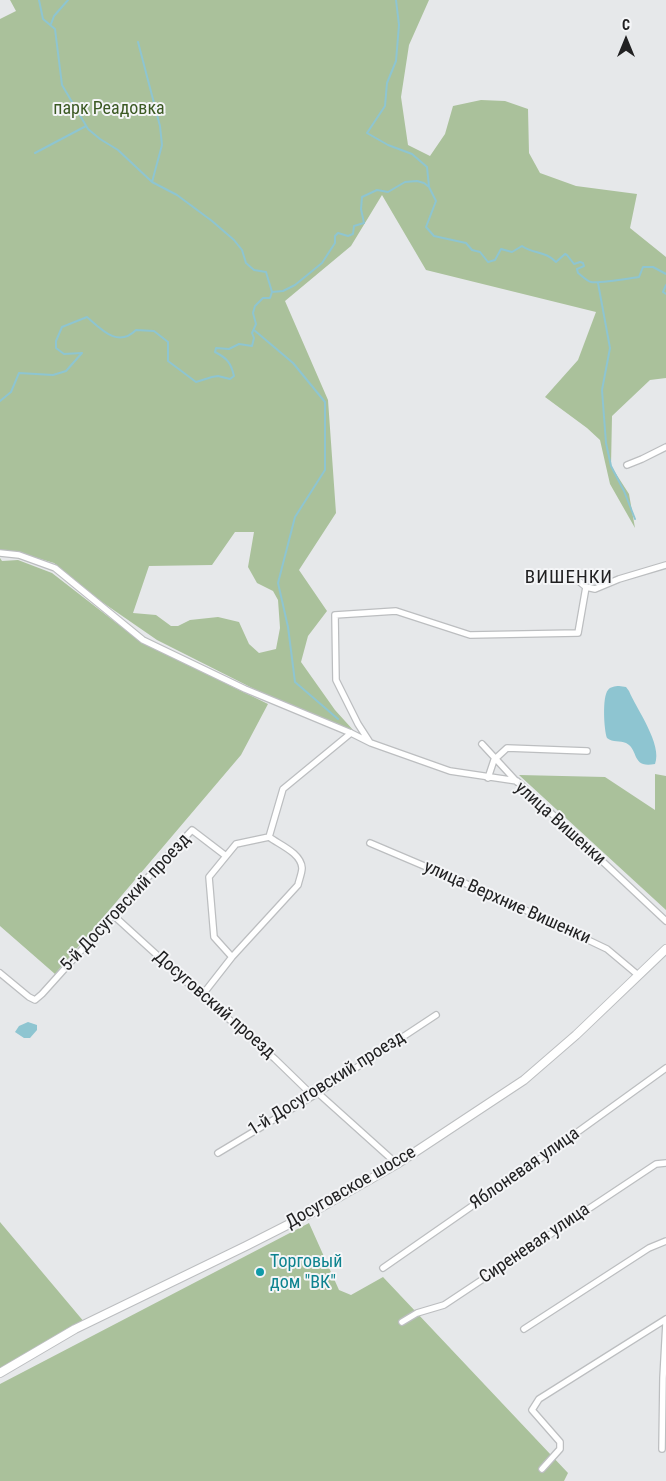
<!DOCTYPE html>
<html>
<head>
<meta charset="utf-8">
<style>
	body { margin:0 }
	#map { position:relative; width:666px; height:1481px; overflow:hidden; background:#e6e8ea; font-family:"Roboto Condensed",sans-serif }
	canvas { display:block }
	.north { position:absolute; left:601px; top:15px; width:50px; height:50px; -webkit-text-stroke:4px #f4f5f7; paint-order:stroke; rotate:0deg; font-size:14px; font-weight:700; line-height:20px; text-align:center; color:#212122 }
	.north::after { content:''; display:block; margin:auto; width:18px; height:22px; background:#212122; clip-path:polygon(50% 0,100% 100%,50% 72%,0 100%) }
</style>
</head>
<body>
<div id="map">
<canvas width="666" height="1481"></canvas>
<div class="north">С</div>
</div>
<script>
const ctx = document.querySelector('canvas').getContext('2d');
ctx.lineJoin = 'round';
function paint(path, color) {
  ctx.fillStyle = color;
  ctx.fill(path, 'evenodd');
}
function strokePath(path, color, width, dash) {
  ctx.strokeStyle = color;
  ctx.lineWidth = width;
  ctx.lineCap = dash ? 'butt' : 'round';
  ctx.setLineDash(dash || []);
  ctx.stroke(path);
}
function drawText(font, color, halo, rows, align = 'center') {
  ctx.font = font + ' "Roboto Condensed",sans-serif';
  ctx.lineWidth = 4;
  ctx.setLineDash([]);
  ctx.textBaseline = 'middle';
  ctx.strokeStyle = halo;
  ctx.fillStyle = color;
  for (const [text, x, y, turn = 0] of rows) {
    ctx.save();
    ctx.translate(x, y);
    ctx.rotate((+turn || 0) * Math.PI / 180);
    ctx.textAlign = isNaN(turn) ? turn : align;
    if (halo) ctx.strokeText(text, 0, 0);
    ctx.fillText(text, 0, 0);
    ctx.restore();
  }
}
paint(new Path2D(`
	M10 0H429L409 45 401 97 408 145 430 156 445 134 453 106 481 100 505 101 528 109 529 153 540 173 576 186 637 194 630 228 666 257V378L650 380 612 416 611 466 629 494 635 528 610 484 600 440 587 428 545 397 578 360 596 312 426 270 382 195 351 246 285 301 328 400 336 513 299 570 327 611 308 636 301 662 335 710 354 731 268 696 157 640 102 602 54 563 20 553 0 550V19L16 11ZM235 532H254L248 567 257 583 273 591 278 600 280 628 276 649 259 653 249 644 239 622 218 617 190 620 178 626H171L156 615 133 613 149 566 212 565Z
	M0 558 2 561 18 560 52 573 141 642 268 704 241 755 55 974 0 926Z
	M655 774 666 776V910L519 775 605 777 655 810Z
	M0 1222 85 1323 0 1370Z
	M309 1223 339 1290 351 1295 383 1277 568 1473 564 1481H0V1384Z`), '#aac19b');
paint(new Path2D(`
	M619 686 626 687 629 691C636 708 663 745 655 764 631 769 639 749 626 743 620 740 613 743 607 738 604 730 602 697 608 690 610 687 615 686 619 686Z
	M28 1022 37 1025V1030L30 1038H24L15 1032 19 1026Z`), '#8ec5d1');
strokePath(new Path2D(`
	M39 0 43 19 55 29 62 85 88 129 100 139 118 150 152 182 177 195 212 221 234 240 242 250 246 263 254 270 266 272 272 292
	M396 0 399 25 396 61 387 83 385 106 367 133 388 145 412 154 427 167 429 187
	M51 24 54 16 68 0
	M138 42 160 126 162 145 152 182
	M35 153 86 126
	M598 283 610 348 602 390 606 443 611 466 624 491 635 519
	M666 285 663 292 666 294
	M254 330 293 363 325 402V470L295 517 278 583 288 627 295 682 338 719
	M0 401 11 392 19 373 53 375 66 371 82 353 64 354 56 348V341L62 327 87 317C102 330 118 348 136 330L154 331 168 342V361L196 382 212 377 218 376 230 379 234 376C231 363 227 358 215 352L216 348 229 349 239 344 252 346 254 338 252 333 256 324 253 313 255 306 263 298H270L272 292 283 291 295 285 322 263 335 243V236L338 233 348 236 353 234 354 226 364 223 361 209 362 197 377 190 388 192 405 182 417 181 424 183 429 187 436 201 426 227 434 236 466 243 472 250 480 252 488 262 495 260 501 249 512 252 522 246C533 254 546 251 556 262L565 254 567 255 574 264 580 262 583 263 584 266 577 269 578 273C582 276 587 281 591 282 598 284 631 278 639 277L643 267H653L666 274`), '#8ec5d1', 2);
const street = new Path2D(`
	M627 465 642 459 666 447
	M0 553 19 555 55 568 143 640 245 689 351 733 371 743 450 771 517 781 666 921
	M576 579 586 587 595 589 619 579 666 565
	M369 741 358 724 336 680 335 615 396 611 470 635 578 633 586 587
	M482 744 517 782
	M488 778 494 760 507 748 587 751
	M269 837 283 789 351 733
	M370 843 502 899 607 949 638 975
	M113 915 202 996 275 1059 313 1096
	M232 957 214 937 209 877 236 844 269 837
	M0 973 29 997 35 1000 42 994 113 915 192 830 226 856
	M200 994 207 989 232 957 298 885C299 880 302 873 302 868 301 853 280 845 269 837
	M318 1093 397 1164
	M218 1153 318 1093 436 1015
	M383 1268 554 1149 666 1068
	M402 1322 417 1313 444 1305 656 1164 666 1163
	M524 1329 649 1248 666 1241
	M662 1449 663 1378 666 1323
	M542 1469 560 1449V1442L532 1410 539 1399 666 1319`);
const secondary = new Path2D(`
	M0 1373 75 1329 246 1246 313 1212 397 1164 524 1080 576 1035 666 949`);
strokePath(street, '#bcbec0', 8);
strokePath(secondary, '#bcbec0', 10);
strokePath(street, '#fff', 5.5);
strokePath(secondary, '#fff', 8);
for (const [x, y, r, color] of [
	[260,1272,5,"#0f9aa8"]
]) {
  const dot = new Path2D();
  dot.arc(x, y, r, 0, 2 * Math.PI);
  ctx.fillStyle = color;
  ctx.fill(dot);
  strokePath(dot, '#f4f5f7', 2);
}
drawText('18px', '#3b5923', '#f4f5f7', [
	["парк Реадовка",109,109]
]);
drawText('18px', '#212122', '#f4f5f7', [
	["улица Вишенки",560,824,42],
	["5-й Досуговский проезд",126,903,-47],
	["улица Верхние Вишенки",507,903,24],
	["Досуговский проезд",214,1005,41],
	["1-й Досуговский проезд",327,1084,-32],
	["Яблоневая улица",525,1169,-35],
	["Досуговское шоссе",351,1188,-30],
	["Сиреневая улица",535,1244,-34]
]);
drawText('18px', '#0d838f', '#f4f5f7', [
	["Торговый",270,1262],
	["дом \"ВК\"",270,1283]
], 'left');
ctx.letterSpacing = '1px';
drawText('19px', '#212122', '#f4f5f7', [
	["ВИШЕНКИ",569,578]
]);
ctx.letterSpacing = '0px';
</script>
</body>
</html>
